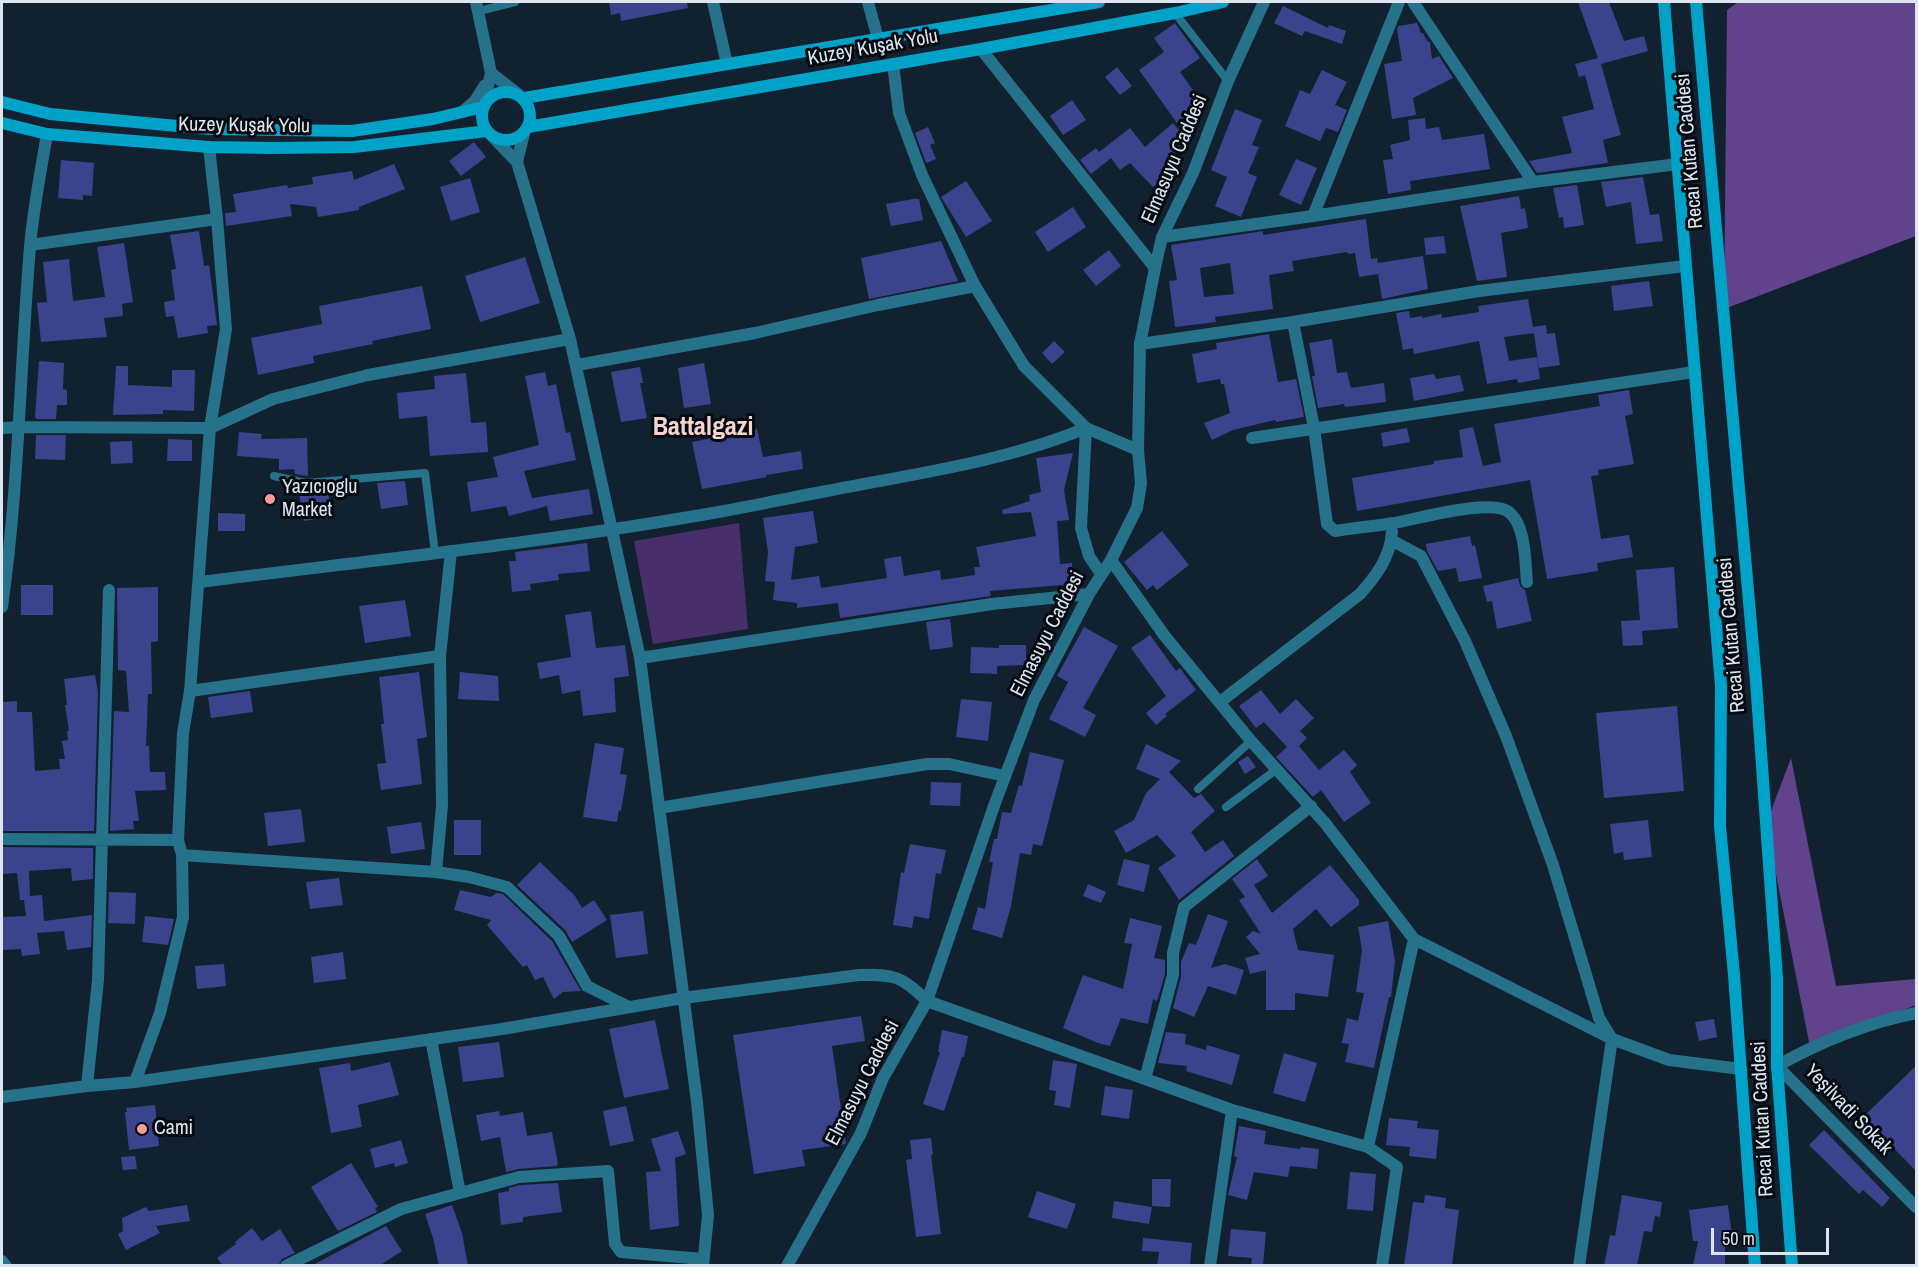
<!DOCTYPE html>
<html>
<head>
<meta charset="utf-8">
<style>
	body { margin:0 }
	#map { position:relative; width:1918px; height:1267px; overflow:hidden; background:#12212f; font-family:"Archivo Narrow",sans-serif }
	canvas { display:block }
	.frame { position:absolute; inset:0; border:3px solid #dde6f0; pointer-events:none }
	.scale { position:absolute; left:1711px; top:1228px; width:118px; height:27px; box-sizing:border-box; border:3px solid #dde6f0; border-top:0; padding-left:8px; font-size:18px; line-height:21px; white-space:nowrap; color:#dde6f0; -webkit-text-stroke:4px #050a10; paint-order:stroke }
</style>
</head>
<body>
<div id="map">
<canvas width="1918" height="1267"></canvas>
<div class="frame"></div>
<div class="scale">50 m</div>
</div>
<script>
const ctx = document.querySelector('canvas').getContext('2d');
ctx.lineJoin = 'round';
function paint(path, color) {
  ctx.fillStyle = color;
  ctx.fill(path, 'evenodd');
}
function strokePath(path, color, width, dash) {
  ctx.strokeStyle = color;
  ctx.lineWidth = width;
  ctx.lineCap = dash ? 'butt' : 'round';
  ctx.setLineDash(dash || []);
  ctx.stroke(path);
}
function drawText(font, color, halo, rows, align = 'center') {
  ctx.font = font + ' "Archivo Narrow",sans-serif';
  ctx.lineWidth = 6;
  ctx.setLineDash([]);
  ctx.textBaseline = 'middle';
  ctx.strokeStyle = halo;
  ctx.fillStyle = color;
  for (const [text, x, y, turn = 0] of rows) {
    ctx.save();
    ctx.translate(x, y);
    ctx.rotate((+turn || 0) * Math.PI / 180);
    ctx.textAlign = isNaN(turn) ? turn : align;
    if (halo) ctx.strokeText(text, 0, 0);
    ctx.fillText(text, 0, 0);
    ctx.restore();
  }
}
paint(new Path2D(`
	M739 523 748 629 653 644 634 541Z`), '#482f69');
paint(new Path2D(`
	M1738 2H1916V236L1724 309 1727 10Z
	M1791 758 1836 986 1916 979V1005L1810 1047 1766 824Z`), '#61428c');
paint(new Path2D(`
	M609 2H687L688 8 621 21 620 13 611 15Z
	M1578 2H1609L1624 41 1644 36 1648 51 1601 64 1621 135 1603 140 1608 163 1537 173 1529 161 1572 153 1562 117 1594 109 1585 75 1579 77 1575 64 1598 58Z
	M1283 6 1328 28 1329 25 1346 31 1342 44 1305 31 1302 36 1274 23Z
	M1175 23 1200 58 1180 72 1203 104 1177 123 1139 70 1164 52 1154 38Z
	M1417 23 1421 33H1423L1427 41 1430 42 1432 59 1439 56 1453 78 1413 98 1416 115 1392 119 1384 64 1402 61 1397 29 1398 26Z
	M1117 67 1132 86 1120 95 1105 77Z
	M1322 70 1347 82 1335 105 1347 110 1338 132 1326 128 1320 141 1285 126 1300 90 1310 94Z
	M1072 100 1086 120 1063 135 1050 116Z
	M1235 109 1262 120 1252 145 1259 147 1248 173 1257 177 1241 217 1215 206 1227 177 1211 170Z
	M1425 118 1426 129 1439 127 1442 140 1484 134 1490 169 1410 181 1411 190 1388 194 1383 160 1393 159 1390 145 1410 140 1408 120Z
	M1173 123 1189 143 1168 160 1175 167 1153 187 1130 163 1120 170 1111 158 1091 174 1080 160 1096 148 1099 152 1130 128 1145 147Z
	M928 127 935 143 930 145 936 159 926 163 915 133Z
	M474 142 486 157 461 176 449 161Z
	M1296 159 1317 168 1301 205 1279 195Z
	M61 160 94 163 92 196 83 195V200L58 198Z
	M394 164 405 189 359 207V210L318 217 316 207 290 204 292 216 226 226 225 213 236 212 233 194 287 185 288 188 313 184 312 177 352 171 354 180Z
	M1643 177 1650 215 1659 214 1663 241 1636 244 1631 202 1606 207 1601 182Z
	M470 178 480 212 451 221 440 187Z
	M966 181 992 221 966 237 941 197Z
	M1577 185 1584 225 1564 228 1563 217 1559 218 1553 188Z
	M1519 196 1521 209 1525 208 1528 228 1501 233 1507 277 1477 281 1460 206Z
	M913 199H919L923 220 891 226 886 204Z
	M1073 207 1086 227 1048 252 1035 232Z
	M1366 219 1371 259 1377 258 1378 263 1423 256 1428 289 1382 299 1378 274 1359 277 1355 253 1348 254 1347 252 1292 261 1294 271 1269 275 1273 309 1215 317 1216 322 1175 327 1169 281 1177 280 1171 245 1263 231V235ZM1230 263 1234 294 1204 297 1200 268Z
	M199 231 204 266 209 265 217 325 207 326 208 333 178 338 174 316 166 317 164 302 175 300 171 270 176 269 170 235Z
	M1444 236 1446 253 1426 255 1424 238Z
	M941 241 958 281 869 299 861 258Z
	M124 243 133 302 122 304 123 316 104 318 107 337 41 342 37 303 47 302 43 262 69 259 73 301 105 297 97 247Z
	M1109 250 1121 266 1096 286 1083 270Z
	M525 257 540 303 480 322 465 276Z
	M1649 281 1653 306 1614 311 1611 286Z
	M422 286 431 329 372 341 373 344 313 356 314 363 258 375 251 338 322 324 319 306Z
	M1528 299 1534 333 1504 337 1509 361 1537 357 1540 379 1518 383 1517 379 1487 384 1479 341 1414 354 1413 348 1403 350 1396 313 1409 311 1410 318 1422 316V318L1441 314 1442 318 1479 312 1478 306Z
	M1546 325 1547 334 1555 333 1560 365 1539 368 1533 327Z
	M1269 334 1278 382 1296 379 1304 417 1276 422 1275 420 1233 430 1212 440 1204 423 1230 413 1224 384H1221L1220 379 1197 383 1192 354 1217 349 1216 343Z
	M1332 339 1337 373 1347 372 1351 388 1384 383 1386 402 1345 407 1344 404 1318 408 1312 376H1315L1309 343Z
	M1054 341 1065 352 1052 364 1042 353Z
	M39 361 64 363 63 389 67 390V405H57L56 419H37L35 417Z
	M704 363 711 404 684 408 678 368Z
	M116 366H128V385L172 387V370H195L194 411 163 410V414L113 415Z
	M640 367 643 383H640L647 418 621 422 611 372Z
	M545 372 548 386 556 384 566 433 570 432 576 460 524 471 532 498 589 489 593 514 550 521 547 506 509 516 506 506 471 512 467 482 498 477 493 457 539 445 525 376Z
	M466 373 471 423 486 422 488 452 430 456 427 416 399 419 397 393 435 389 434 376Z
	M1434 374 1436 379 1460 375 1464 391 1414 401 1410 378Z
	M1629 390 1633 414 1625 416 1634 464 1598 470 1599 475 1591 476 1601 539 1629 535 1633 557 1597 563 1598 571 1547 579 1530 480 1357 511 1352 478 1434 464V461L1463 457 1459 430 1473 427 1483 466 1501 462 1494 424 1600 406 1598 395Z
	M1407 428 1410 442 1383 447 1381 433Z
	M757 429 763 457 801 451 803 469 766 475 767 477 702 489 692 442Z
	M239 432 262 434 261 439 307 438 308 476 295 474 294 469 279 470V459L237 456Z
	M36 435H66L65 460 35 459Z
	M168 439 192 440V461H167Z
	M132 441 133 463 111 464 110 442Z
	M1073 453 1064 490 1069 520 1057 521 1060 564 1072 563 1074 584 990 591 991 596 840 618 838 603 797 608V603L773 600 775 582 765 581 768 552 763 518 813 511 818 543 795 547 791 580 819 576 821 588 887 578 884 559 901 556 904 576 940 570 941 580 975 575 974 567H980L976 547 1036 536 1031 512 1003 514 1002 510 1030 501 1029 495 1041 492 1036 458Z
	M405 481 408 505 381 509 377 483Z
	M298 488 307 489 327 488 333 516 304 521Z
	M218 513 245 514V531H218Z
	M1162 531 1189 565 1157 590 1153 585 1147 590 1124 562Z
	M1470 536 1472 546 1475 545 1482 578 1459 582 1456 568 1438 571 1427 551 1426 544Z
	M587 543 590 571 558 574 559 580 530 584 531 590 512 592 509 561H516L515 552Z
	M1674 567 1678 628 1642 631 1643 645 1623 646 1621 621 1640 620 1636 570Z
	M1518 578 1520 586 1525 590 1532 621 1497 629 1492 601 1487 602 1483 586Z
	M21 585H53V615H21Z
	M158 587V641L151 642 152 694H148L146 746H149L150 772H165L166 790 135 791 139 821H133L134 829 110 831 114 711 129 712 126 671 118 670 117 588Z
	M405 600 411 636 365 643 359 606Z
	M591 611 596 648 625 645 629 676 614 678 616 712 583 716 580 690 562 694 559 675 540 679 537 663 571 657 565 615Z
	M950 619 953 647 930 650 926 622Z
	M1084 627 1118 646 1083 708 1096 715 1085 737 1049 719 1068 682 1057 676Z
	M1150 635 1176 671 1180 668 1196 690 1165 714 1167 716 1156 725 1146 713 1166 696 1131 648Z
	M999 645H1026V665L997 666V674L970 673 971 647 999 648Z
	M419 672 427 737 417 739 422 784 381 790 377 764 386 763 381 724H384L379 677Z
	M460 672 498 676 499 701 458 699Z
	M95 675 98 692 94 831H2V702L17 701V712H32L35 771 60 769 59 759H65L62 741 68 740 67 731H69L65 705H67L64 679Z
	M1261 690 1280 714 1296 699 1314 718 1300 731 1307 738 1299 746 1319 770 1344 750 1357 765 1350 772 1371 803 1344 822 1321 790 1313 797 1276 757 1287 747 1264 722 1256 728 1239 706Z
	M250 691 253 712 211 718 208 697Z
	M961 699 992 702 988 741 956 737Z
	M1677 706 1684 791 1604 798 1596 713Z
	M595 743 624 748 620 774 627 775 621 811 619 810 617 822 583 817Z
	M1146 744 1181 761 1169 772 1194 798 1201 794 1215 811 1191 832 1205 852 1223 840 1234 856 1179 900 1158 868 1176 856 1157 835 1126 853 1114 831 1134 820 1146 793 1160 779 1136 769Z
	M1030 752 1064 760 1042 846 1033 844 1031 855 1020 853 1011 906 1002 938 972 929 978 907 985 909 993 862H989L994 839H997L1002 812 1011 813 1019 785 1022 786Z
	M1248 756 1256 767 1245 774 1238 762Z
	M931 782 961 783 960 806 930 805Z
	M301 809 305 842 268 846 264 813Z
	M454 820H481V855H454Z
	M1648 820 1652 857 1624 860 1623 852 1614 854 1610 824Z
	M421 822 425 849 391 854 387 827Z
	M910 844 946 850 941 874 936 873 929 919 914 916 912 928 893 925 901 872 904 873Z
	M2 847 93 848V879L72 881 71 868 29 871 30 896 42 895 44 921 92 915 91 947 67 950 64 931 37 933 40 954 22 956 21 949 2 950V917L26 916 24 900H20L17 873 2 874Z
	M1124 859 1150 865 1144 892 1117 885Z
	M1257 859 1268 876 1254 885 1272 913 1330 865 1359 900V905L1331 927 1316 909 1293 929 1298 950 1334 955 1328 997 1295 993V1010H1266V970L1250 974 1245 958 1260 954 1246 937 1253 931 1261 934 1239 900 1245 897 1232 879Z
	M540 862 575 896 582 908 594 900 607 920 572 942 565 930 517 885Z
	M339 878 343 905 310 909 306 882Z
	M1088 884 1106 892 1101 903 1083 896Z
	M460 890 491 897 496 893 503 894 552 941 581 991 563 992 554 999 543 977 535 980 527 965 523 967 487 925 491 920 454 910Z
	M109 892 136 893 135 924 108 923Z
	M643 911 648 954 616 958 610 915Z
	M1208 914 1228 921 1211 968 1225 964 1244 970 1236 995 1208 986 1194 1017 1173 1008 1181 977V962L1189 943 1196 945Z
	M145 916 174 919 168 945 142 942Z
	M1130 918 1162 926 1154 958 1165 960V974L1157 1001 1153 999 1148 1024 1121 1018 1110 1046 1098 1043 1063 1028 1083 975 1123 989 1132 944 1124 943Z
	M1388 921 1395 961 1391 997H1389L1374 1068 1345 1062 1349 1044 1342 1043 1347 1018 1358 1021 1364 993 1356 992 1362 950 1358 927Z
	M343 952 346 979 314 983 311 957Z
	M224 964 226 986 197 989 195 966Z
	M861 1016 865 1041 832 1046 846 1144 802 1150 805 1166 754 1174 733 1035Z
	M1714 1019 1717 1037 1699 1041 1695 1022Z
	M655 1020 669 1089 624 1098 609 1029Z
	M942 1030 968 1036 964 1057H962L944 1111 923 1104 940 1052H938Z
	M1166 1032 1186 1034 1185 1044 1206 1050 1207 1045 1240 1055 1232 1085 1186 1071 1187 1066 1158 1063Z
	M499 1042 504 1077 463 1082 458 1047Z
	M1284 1053 1317 1063 1305 1102 1273 1093Z
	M1053 1060 1077 1064 1070 1108 1054 1105 1056 1091 1049 1090Z
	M390 1062 399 1095 358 1105 362 1127 331 1133 319 1068 350 1063 351 1071Z
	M1917 1065V1172L1863 1117Z
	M1105 1086 1133 1090 1129 1119 1101 1115Z
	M155 1105 159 1146 129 1150 125 1112H127L126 1108Z
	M626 1106 634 1141 610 1146 603 1111Z
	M499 1111 500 1116 523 1112 527 1136 552 1132 558 1164 556 1166 518 1169 506 1172 500 1137 481 1141 476 1115Z
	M1389 1118 1418 1121 1417 1128 1439 1130 1436 1159 1409 1156 1410 1147 1386 1145Z
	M1239 1126 1266 1131 1264 1144 1300 1149 1301 1147 1319 1149 1317 1169 1290 1166 1288 1177 1254 1172 1247 1200 1228 1195 1237 1157 1234 1156Z
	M1824 1130 1890 1198 1882 1207 1863 1190 1859 1194 1809 1145Z
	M678 1131 686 1154 675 1158 679 1226 650 1230 646 1172 661 1171 651 1139Z
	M931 1138 933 1154 931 1155 941 1234 916 1237 906 1160 912 1159 910 1140Z
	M401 1140 408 1163 395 1167 394 1163 375 1168 370 1149Z
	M135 1156 137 1169 123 1170 121 1157Z
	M351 1163 378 1207 375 1208 377 1212 338 1231 311 1187Z
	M1350 1172 1376 1174 1373 1211 1347 1209Z
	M1152 1179H1171L1170 1207 1152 1206Z
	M558 1183 562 1212 523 1217V1222L501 1225 498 1193 509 1191V1188L520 1185Z
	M1037 1191 1076 1204 1067 1229 1028 1217Z
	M1425 1195 1446 1198 1445 1208 1459 1210 1452 1266H1404L1413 1202 1424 1203Z
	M1622 1195 1662 1202 1660 1217 1655 1216 1652 1232 1644 1231 1637 1266H1604L1610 1235 1615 1236Z
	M1114 1201 1152 1207 1149 1224 1112 1218Z
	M187 1205 190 1221 156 1226 160 1233 126 1250 118 1234 123 1231 122 1218 146 1207 149 1211Z
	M452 1205 462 1233 468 1266H439L433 1238 425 1214Z
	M1728 1205 1732 1236 1725 1237V1266H1693L1698 1241H1693L1689 1210Z
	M386 1226 402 1251 379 1266H311Z
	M252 1228 262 1241 280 1229 295 1253 282 1259 278 1266H223L217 1258 236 1244 235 1242Z
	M1231 1229 1266 1232 1263 1266H1251L1252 1258 1228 1256Z
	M1143 1238 1192 1243 1190 1266H1157L1159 1252 1142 1251Z`), '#3b438c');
strokePath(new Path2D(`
	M479 11 515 2
	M1175 13 1228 81
	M274 476 306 483 425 473 435 553
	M1198 789 1251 741
	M1226 807 1277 769`), '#26728a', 8);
strokePath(new Path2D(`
	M476 2 491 73 483 107
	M713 2 727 64
	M868 2 878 39
	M1413 2 1533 182
	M981 49 1155 268
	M893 64 899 113 922 175 975 286 1024 366 1086 428 1081 528 1089 556 1101 574
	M491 73 518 94
	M462 112 475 101 485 85
	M493 137 517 162 570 339 640 658 697 1102 708 1215 703 1266
	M517 162 524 133
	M1313 216 1399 2
	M1162 237 1313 216 1533 182 1678 164
	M30 245 217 219
	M1293 322 1314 428 1327 524 1335 531C1354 528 1374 526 1394 523 1417 519 1494 497 1510 513 1526 527 1525 562 1527 582
	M1140 344 1293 322 1479 291 1685 266
	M577 365 755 333 878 305 975 286
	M2 428 20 427 210 428 273 399 368 375 570 339
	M1252 438 1694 372
	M1391 540 1421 556 1465 641 1506 736 1553 865 1599 1018 1612 1039 1669 1060 1741 1069
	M1111 560 1164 635 1251 741 1325 823 1414 939 1612 1039 1579 1266
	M200 582C375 560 551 542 724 511 759 505 793 497 827 491 913 474 1004 462 1086 428L1138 450
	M2 607C19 487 20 367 30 247 33 209 41 171 47 134
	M640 658 992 604 1089 594
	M190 691 440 656
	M1220 702 1360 594C1376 576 1390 558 1392 532
	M659 808 927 764H949L1005 776
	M2 839 178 840
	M182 855 436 872 442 806 440 656 451 551
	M436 872 469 877 507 887 559 936 587 986 629 1007
	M431 1039 460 1193
	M1777 1066 1916 1207
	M1145 1079 1173 975V953L1184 907 1311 806
	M135 1082 160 1013 183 917 182 855 178 840 183 733 190 691 210 428 226 329 217 219 209 147
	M87 1086 98 980 109 590
	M2 1097 87 1086 135 1082 502 1029 683 998 859 975C895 974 901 976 927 1001L1232 1110 1210 1266
	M1232 1110 1368 1147 1414 939
	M1368 1147 1397 1167 1382 1266
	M2 1261 6 1266
	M286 1266 401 1209 519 1177 608 1171 615 1244 621 1252 703 1259`), '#26728a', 12);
strokePath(new Path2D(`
	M1777 1066C1821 1041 1867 1023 1916 1013
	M787 1266 861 1133 883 1078 927 1001 995 803 1034 700 1089 594 1111 560 1137 508 1141 483 1138 450 1140 344 1155 268 1162 237 1193 173 1228 81 1264 2`), '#26728a', 12);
strokePath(new Path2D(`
	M1664 2 1721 686 1720 826 1734 975 1755 1266
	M1696 2 1756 681 1777 978V1066L1792 1266
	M482 116a24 24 0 1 1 48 0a24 24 0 1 1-48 0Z
	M524 98 1099 2
	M2 102 50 114 209 129 352 131 433 119 483 107
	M2 123 47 134 209 147 273 148 354 147 487 131
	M528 127 981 49 1175 13 1223 2`), '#00a2c8', 12);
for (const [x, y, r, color] of [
	[270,499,6,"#f59b9a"],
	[142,1129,6,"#f59b9a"]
]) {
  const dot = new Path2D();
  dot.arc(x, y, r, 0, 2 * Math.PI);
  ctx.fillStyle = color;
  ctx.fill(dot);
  strokePath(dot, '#050a10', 2);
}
drawText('20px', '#dde6f0', '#050a10', [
	["Kuzey Kuşak Yolu",873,48,-10],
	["Kuzey Kuşak Yolu",244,126,1],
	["Recai Kutan Caddesi",1690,151,-95],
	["Elmasuyu Caddesi",1175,159,-67],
	["Elmasuyu Caddesi",1048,634,-63],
	["Recai Kutan Caddesi",1732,635,-95],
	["Elmasuyu Caddesi",863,1083,-63],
	["Yeşilvadi Sokak",1848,1110,46],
	["Recai Kutan Caddesi",1763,1119,-93]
]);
drawText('20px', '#dde6f0', '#050a10', [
	["Yazıcıoglu",282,488],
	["Market",282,511],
	["Cami",154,1129]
], 'left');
drawText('bold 26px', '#f7d4d2', '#050a10', [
	["Battalgazi",703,428]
]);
</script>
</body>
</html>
